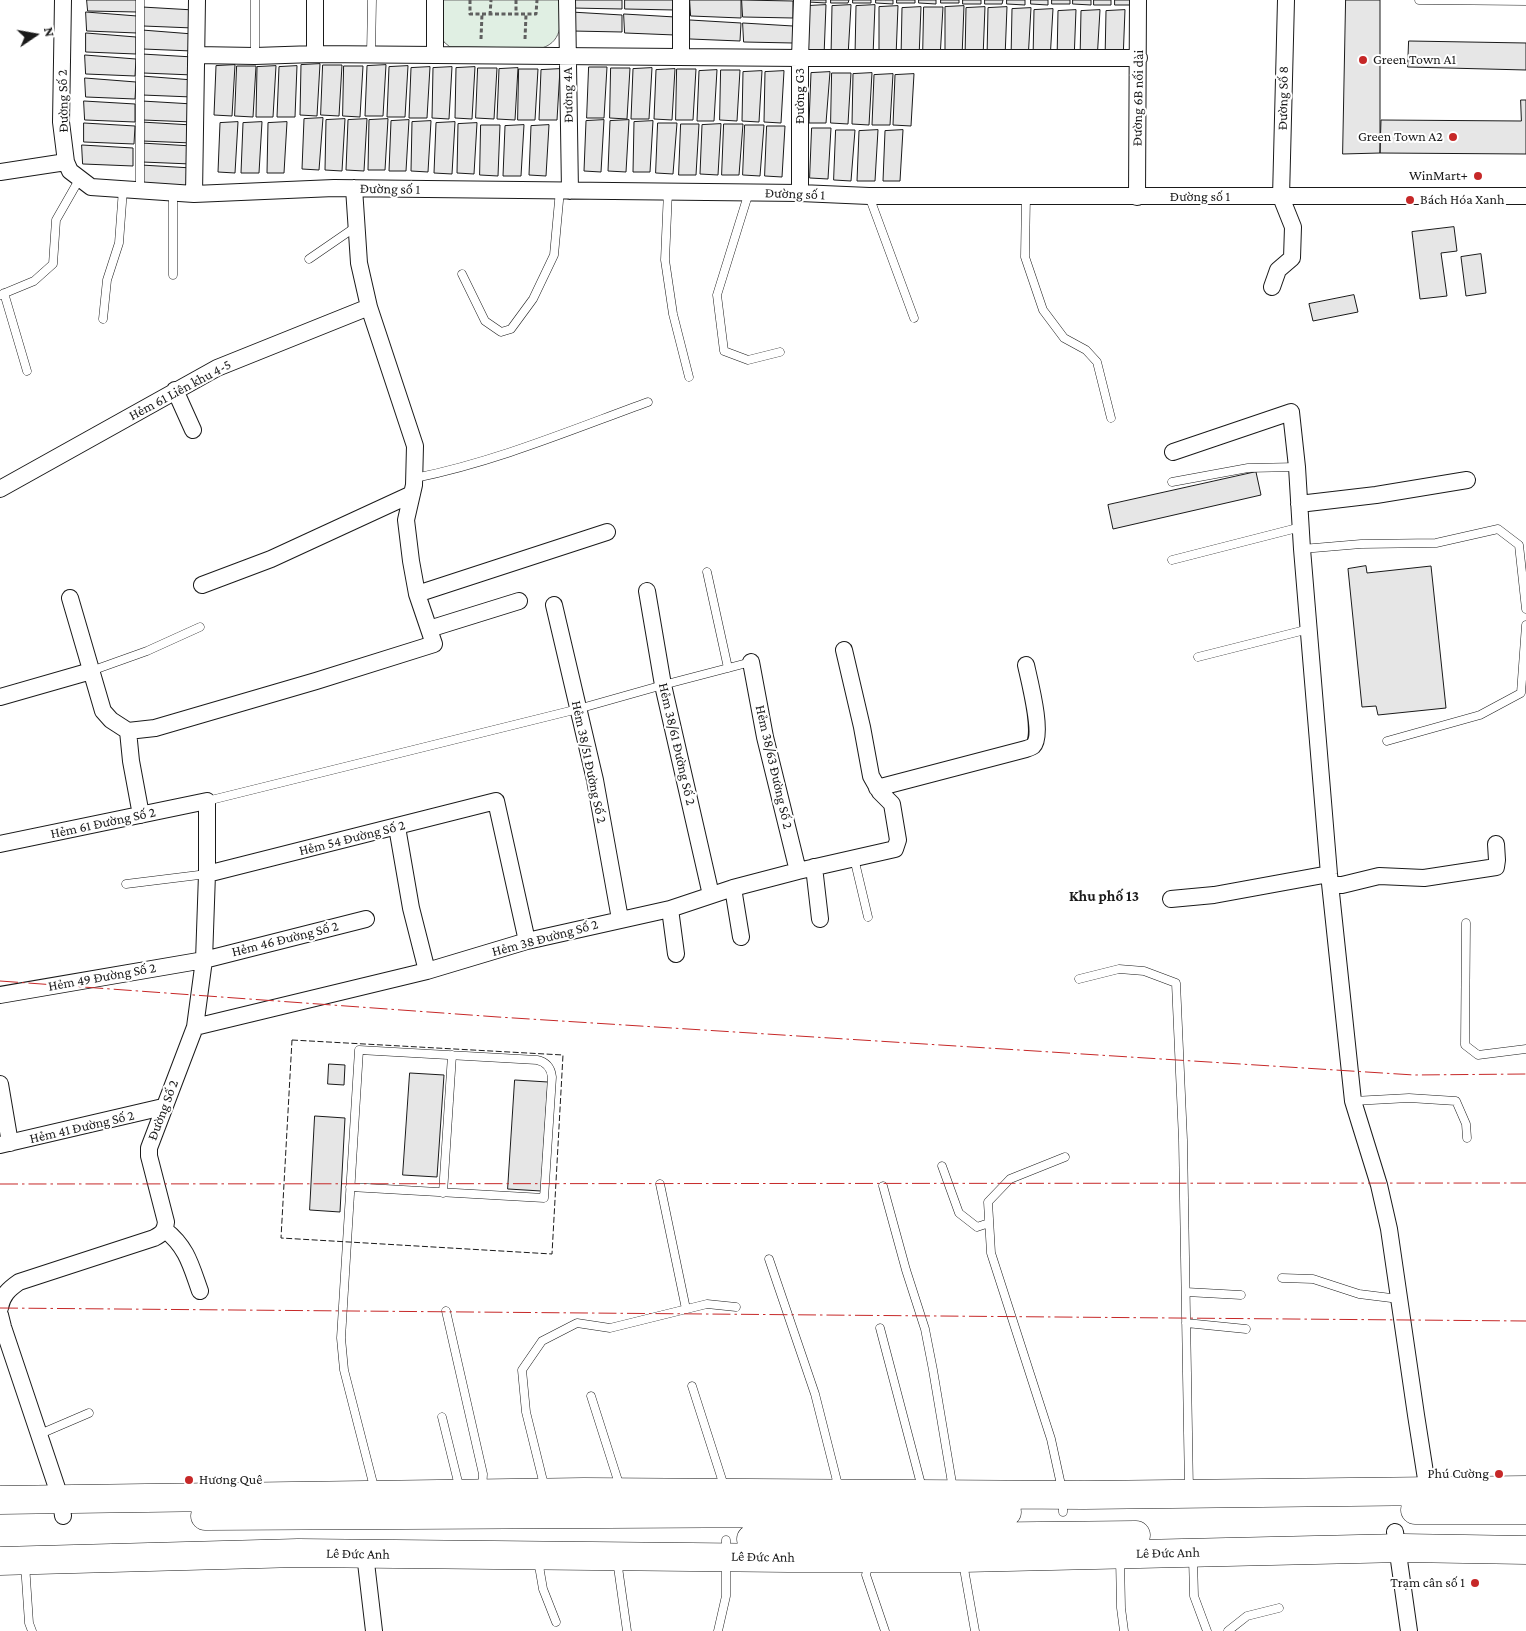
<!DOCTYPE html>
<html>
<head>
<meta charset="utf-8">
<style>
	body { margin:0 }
	#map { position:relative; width:1526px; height:1631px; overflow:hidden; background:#fff; font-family:"Crimson Pro",serif }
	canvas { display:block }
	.north { position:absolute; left:10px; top:10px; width:50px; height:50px; -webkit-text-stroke:4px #fff; paint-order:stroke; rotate:78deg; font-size:14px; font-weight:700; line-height:20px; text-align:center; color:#1a1a1a }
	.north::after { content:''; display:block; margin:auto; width:18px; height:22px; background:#1a1a1a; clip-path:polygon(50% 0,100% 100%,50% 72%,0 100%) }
</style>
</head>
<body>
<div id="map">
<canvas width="1526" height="1631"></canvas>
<div class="north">N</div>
</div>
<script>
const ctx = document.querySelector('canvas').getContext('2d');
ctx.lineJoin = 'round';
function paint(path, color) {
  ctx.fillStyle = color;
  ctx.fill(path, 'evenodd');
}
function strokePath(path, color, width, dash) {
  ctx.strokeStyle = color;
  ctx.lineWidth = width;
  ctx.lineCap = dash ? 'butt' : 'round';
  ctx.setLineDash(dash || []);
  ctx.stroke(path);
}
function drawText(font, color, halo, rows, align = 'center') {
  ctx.font = font + ' "Crimson Pro",serif';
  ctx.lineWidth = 4;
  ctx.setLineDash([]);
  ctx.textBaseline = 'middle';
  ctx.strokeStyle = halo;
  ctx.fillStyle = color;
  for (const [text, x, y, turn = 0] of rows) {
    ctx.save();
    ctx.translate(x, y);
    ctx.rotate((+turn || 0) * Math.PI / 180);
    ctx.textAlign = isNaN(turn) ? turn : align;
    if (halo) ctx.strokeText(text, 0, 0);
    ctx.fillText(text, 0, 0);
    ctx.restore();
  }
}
const green = new Path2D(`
	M442 0H561C561 19 564 41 542 48L450 47 444 42 441 34Z`);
paint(green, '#e0efe3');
strokePath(green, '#6a6a6a', 1);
const building = new Path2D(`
	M87 0H138L137 12 88 11Z
	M572 0H622V9L572 8Z
	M625 0H675V10L625 9Z
	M690 0H741V18L691 16Z
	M742 0 793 1V18L743 17Z
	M808 0H826V3L808 2Z
	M831 0H849L848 3H831Z
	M853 0H871V3H853Z
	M876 0H893V4L876 3Z
	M897 0H915V3H897Z
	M919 0H936V4L919 3Z
	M941 0H959V3H941Z
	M963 0H981V4H963Z
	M985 0H1003L1002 4H985Z
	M1007 0H1025V5L1007 4Z
	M1031 0H1048V5L1031 4Z
	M1052 0H1070V4H1052Z
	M1073 0H1091V5L1073 4Z
	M1094 0H1111V5H1094Z
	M1115 0H1133V5H1115Z
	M1346 0H1380V153L1343 154Z
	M826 5 824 56H806L807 6Z
	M851 5 848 56H831L832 6Z
	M875 5 873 56H855L856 6Z
	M898 6 896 57H879V7Z
	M964 6 962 57H945V7Z
	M142 7 194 10 193 28 143 26Z
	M921 7 919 58H901L902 8Z
	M924 7H943L940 58 923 57Z
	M985 7 983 58H965L966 8Z
	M1007 7 1005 58H987L988 8Z
	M1031 8 1028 60 1011 59 1012 9Z
	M1053 9 1050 60 1033 59 1034 10Z
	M1076 10 1074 61H1057L1058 11Z
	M1100 10 1097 61H1080L1081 11Z
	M1125 10 1123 61H1105L1106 11Z
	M86 12 137 16V33L87 31Z
	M571 12 622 15V32L572 31Z
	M624 14 675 17V35L625 33Z
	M690 20 741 23 740 41 690 39Z
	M743 23 793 26V43L744 42Z
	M142 30 193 34 192 51 143 49Z
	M86 33 136 37V54L86 52Z
	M1409 41 1526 43V70L1408 67Z
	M142 54 193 57V75L143 73Z
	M85 55 136 59 135 76 86 74Z
	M320 64 317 116 300 115 301 65Z
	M235 65 232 116 214 115 216 66Z
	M323 65H342L339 116 321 115Z
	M386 65 383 116H365L367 66Z
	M237 66H256L253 117 235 116Z
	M276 66 273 117H256L257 67Z
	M297 66 295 117H277L279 67Z
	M344 66H363L360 117 343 116Z
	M408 66 405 117H387L389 67Z
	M430 67 427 118H409L411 68Z
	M452 67 449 119 432 118 433 68Z
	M475 67 472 119 455 118 456 68Z
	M589 67H607L604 118H587Z
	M478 68H497L494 119 476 118Z
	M518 68 515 120 497 119 499 69Z
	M611 68H630L627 119 610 118Z
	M652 68 649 119H631L633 69Z
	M519 69H538L535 120H518Z
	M560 69 557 120H539L541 70Z
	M675 69 672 120 654 119 656 70Z
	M677 69H696L693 120H676Z
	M717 70 714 121H697L699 71Z
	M721 70H740L737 121 720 120Z
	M762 71 759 122 742 121 743 72Z
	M784 71 781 123 764 122 765 72Z
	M830 72 826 123H809L811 73Z
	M832 73H851L848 124 831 123Z
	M872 73 869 125 852 124 853 74Z
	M893 74 890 125H872L874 75Z
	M914 74 911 126 893 125 895 75Z
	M142 76 193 80 192 97 142 95Z
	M85 78 136 82 135 99 86 97Z
	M1521 100H1526V154L1380 153 1381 120 1521 121Z
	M84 101 135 104V122L85 120Z
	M142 101 193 104 192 122 143 120Z
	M323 118 319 170 302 169 304 119Z
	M345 119 342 171 325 170 326 120Z
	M367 119 364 171 346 170 348 120Z
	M388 119 385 170H368L369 120Z
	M409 120 406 171H389L391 121Z
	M604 120 601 172 584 171 586 121Z
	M629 120 626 172 608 171 610 121Z
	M431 121 428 172 411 171 412 122Z
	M653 121 650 172H633L634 122Z
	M141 122 192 125V143L142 141Z
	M238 122 235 173 218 172 220 123Z
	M262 122 259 173H241L243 123Z
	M287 122 284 173H267L268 123Z
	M455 122 452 174 434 173 436 123Z
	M84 123 135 126 134 144 84 142Z
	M477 123 474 174 457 173 458 124Z
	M658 123H677L673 174 656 173Z
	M681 124H699L696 175H679Z
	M721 124 718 175 700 174 702 125Z
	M724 124H743L739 175H722Z
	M481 125H500L498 176 480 175Z
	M524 125 521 176H503L505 126Z
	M549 125 546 176 529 175 531 126Z
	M745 125H764L760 176 743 175Z
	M767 126H785L782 177 765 176Z
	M812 128H831L828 179 810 178Z
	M836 130H855L851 181 834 180Z
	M878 130 875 181H857L859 131Z
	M903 130 900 181H883L885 131Z
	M141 143 192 146 191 164 142 162Z
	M82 145 133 148V166L83 164Z
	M141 165 192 168 191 186 141 184Z
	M1454 227 1457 251 1441 253 1447 296 1420 299 1412 232Z
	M1481 254 1486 293 1466 296 1461 257Z
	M1354 295 1358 312 1313 321 1309 304Z
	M1256 472 1261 495 1113 529 1108 505Z
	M1366 566 1367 573 1431 566 1446 708 1378 715 1376 706 1362 707 1348 569Z
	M329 1064 345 1065 344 1085 328 1084Z
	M410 1073 444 1075 437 1177 403 1175Z
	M515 1080 548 1082 541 1191 508 1189Z
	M315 1116 345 1118 340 1212 310 1210Z`);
paint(building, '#e6e6e6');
strokePath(building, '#1a1a1a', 1);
const lane = new Path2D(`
	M1419 0 1526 1
	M371 54 372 0
	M255 56V0
	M140 190V0
	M668 191 665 260 673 314 689 377
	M749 192 717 295 724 351 748 360 780 352
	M1026 195 1025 257 1043 310 1064 338 1086 350 1097 362 1111 418
	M869 196 914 318
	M309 259 357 226
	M462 274 485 321 501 332 511 329 533 299 554 255 560 190
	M173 275V192
	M4 293 27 371
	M0 295 34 281 53 264 56 220 80 178
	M103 319 107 280 119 243 123 189
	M415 478C495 462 571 430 648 402
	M1172 482 1248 468 1297 467
	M1302 549 1361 544 1436 543 1498 529 1519 545 1526 609
	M1172 560 1301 527
	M707 572 728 668
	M1198 657 1309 629
	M91 671 147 651 200 627
	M1387 741 1480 715 1521 693 1526 625
	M207 801 578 709 663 685 751 662
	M854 858 868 917
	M126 884 207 874
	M1466 923 1465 1045 1478 1055 1526 1049
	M1079 979 1119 969 1144 971 1176 983 1183 1140 1189 1490
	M1353 1101 1409 1098 1456 1101 1466 1124 1467 1138
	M942 1166 959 1213 977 1227 989 1223
	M660 1184 686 1309
	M883 1186 906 1270 925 1329 933 1370 953 1489
	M350 1187 544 1198 552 1077C551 1068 547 1062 537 1060L359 1050 341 1338 344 1370 375 1491
	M443 1193 452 1055
	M769 1259 815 1394 839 1489
	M1282 1278 1313 1279 1359 1294 1399 1299
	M1186 1292 1241 1295
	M446 1311 483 1474 482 1490
	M1186 1323 1246 1329
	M880 1328 922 1488
	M692 1386 725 1489
	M591 1396 620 1487
	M442 1417 460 1490
	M40 1434 89 1413
	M545 1489 526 1412 522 1370 542 1341 577 1323 610 1328 707 1304 736 1307
	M1063 1512V1494L1051 1439 991 1253 988 1202 1010 1179 1065 1157
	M1120 1558 1121 1608 1124 1631
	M1193 1558 1194 1596 1207 1631
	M538 1560 543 1589 556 1622
	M617 1560 627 1631
	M869 1562 866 1575 885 1631
	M963 1563 975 1631
	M25 1564 29 1623 32 1631
	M718 1631 726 1596V1540
	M1228 1631 1247 1616 1279 1608`);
const street = new Path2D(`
	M63 0 61 122 66 162 70 171 91 187 194 194 334 188 800 193 869 196H1526
	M435 0V54
	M567 0 570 191
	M315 54V0
	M196 55 255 56 315 54 800 58H1139
	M681 56V0
	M0 172 66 162
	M800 193V58L802 0
	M194 194 197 0
	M1137 197 1138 0
	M1272 287 1278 270 1292 258 1293 227 1281 197 1286 0
	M175 390 193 430
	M1173 452 1291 412 1297 467 1302 549 1329 874 1353 1101 1379 1185 1389 1229 1416 1415 1429 1498
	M0 489 217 368 369 307
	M1299 504 1376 495 1467 480
	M202 585 271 559 412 494
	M647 591 663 685 711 895
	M417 594 607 532
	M70 598 103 711 111 720 128 731
	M554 605 595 780 620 919
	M429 629 519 601
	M751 662 765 737 798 871
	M0 697 91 671
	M877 788 1026 749C1029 748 1032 747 1033 746 1044 736 1029 679 1026 665
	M141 815 131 761 128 731 155 728 316 681 434 644 417 594 411 561 406 520 414 485 415 446 369 307 359 263 354 188
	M397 827 411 908 427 971
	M0 844 207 801V874L204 960 195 1027 149 1148V1156L166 1222C165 1231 162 1234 154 1238L19 1282C9 1289 2 1295 0 1308
	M814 867 820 919
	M207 874 496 801 527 941
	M1331 885H1342L1379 876 1424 878 1496 867 1497 860 1496 844
	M733 888 741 937
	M1171 899 1214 895 1329 874
	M670 909 676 954
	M0 995 204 960 366 919
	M195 1027 427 971 527 941 670 909 733 888 798 871 895 849 898 840 892 804 880 792 871 776 862 727 844 650
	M0 1084 10 1143
	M0 1145 163 1107
	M165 1230C187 1247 191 1266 200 1291
	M0 1315 3 1327 61 1500 63 1516
	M1395 1532 1409 1631
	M365 1554 374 1631`);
const highway = new Path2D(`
	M0 1500 584 1492 1084 1495 1526 1490
	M1415 1510H1526
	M205 1516 1007 1512
	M751 1539 1136 1535
	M0 1561 298 1553 788 1558H963L1403 1548 1526 1550`);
strokePath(lane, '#1a1a1a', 9);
strokePath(street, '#1a1a1a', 18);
strokePath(highway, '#1a1a1a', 29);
strokePath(new Path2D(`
	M470 0V14H536L537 0
	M516 0V15
	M490 15 491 0
	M481 39 482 14
	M525 39 526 15`), '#5f5f5f', 3, [4, 2.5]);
strokePath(lane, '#fff', 8);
strokePath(street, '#fff', 16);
strokePath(highway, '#fff', 28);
strokePath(new Path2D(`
	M292 1040 563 1055 552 1254 281 1238Z`), '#1a1a1a', 1, [6, 2.5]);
strokePath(new Path2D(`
	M0 981 498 1017 1414 1075 1526 1074
	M0 1184 1526 1183
	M0 1308 1526 1321`), '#c62828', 1, [18, 4, 2.5, 4]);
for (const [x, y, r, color] of [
	[1363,60,5,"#c62828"],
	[1453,137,5,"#c62828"],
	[1478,176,5,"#c62828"],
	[1410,200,5,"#c62828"],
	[1499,1474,5,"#c62828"],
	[189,1480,5,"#c62828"],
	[1475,1583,5,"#c62828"]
]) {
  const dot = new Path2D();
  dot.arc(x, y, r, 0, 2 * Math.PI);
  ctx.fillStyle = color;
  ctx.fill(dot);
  strokePath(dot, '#fff', 2);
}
drawText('14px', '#1a1a1a', '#fff', [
	["Green Town A1",1373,60,"left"],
	["Green Town A2",1443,137],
	["WinMart+",1468,176],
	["Bách Hóa Xanh",1420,200,"left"],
	["Phú Cường",1489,1474],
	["Hương Quê",199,1480,"left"],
	["Trạm cân số 1",1465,1583]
], 'right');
drawText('14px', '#1a1a1a', '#fff', [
	["Đường 4A",568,95,-91],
	["Đường G3",800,96,-90],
	["Đường 6B nối dài",1138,98,-89],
	["Đường Số 8",1283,98,-89],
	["Đường Số 2",63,101,-91],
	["Đường số 1",390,189,1],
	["Đường số 1",795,194,2],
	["Đường số 1",1200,197],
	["Hẻm 61 Liên khu 4-5",180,390,-28],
	["Hẻm 38/61 Đường Số 2",677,744,77],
	["Hẻm 38/51 Đường Số 2",589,762,78],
	["Hẻm 38/63 Đường Số 2",774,767,77],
	["Hẻm 61 Đường Số 2",103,823,-12],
	["Hẻm 54 Đường Số 2",352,838,-14],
	["Hẻm 38 Đường Số 2",545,938,-15],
	["Hẻm 46 Đường Số 2",285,939,-14],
	["Hẻm 49 Đường Số 2",102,977,-10],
	["Đường Số 2",163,1110,-69],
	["Hẻm 41 Đường Số 2",82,1127,-13],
	["Lê Đức Anh",1168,1553,-1],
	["Lê Đức Anh",358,1554,1],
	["Lê Đức Anh",763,1557,1]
]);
drawText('bold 15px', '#1a1a1a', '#fff', [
	["Khu phố 13",1104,896]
]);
</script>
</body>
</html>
